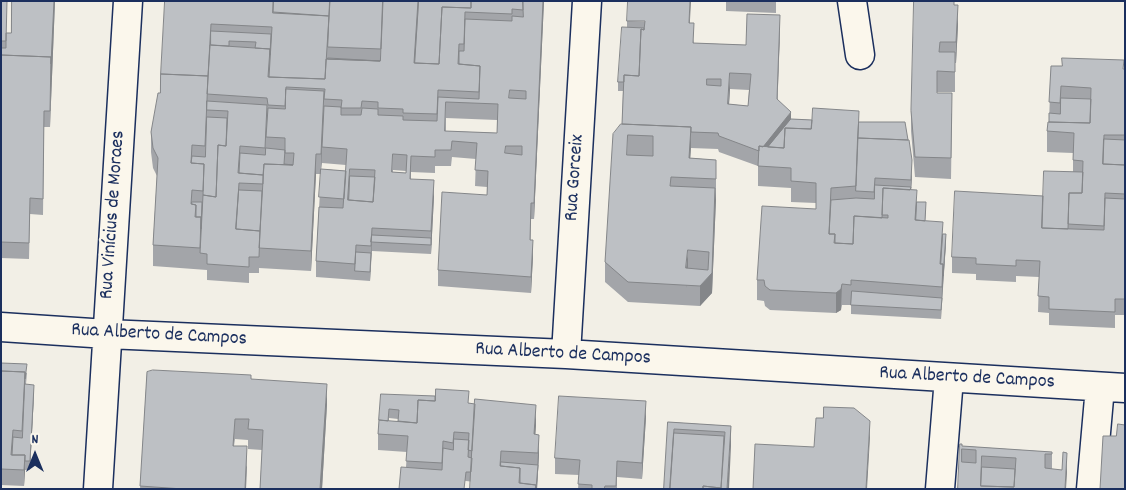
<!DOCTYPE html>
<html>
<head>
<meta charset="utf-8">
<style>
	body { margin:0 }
	#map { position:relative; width:1126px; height:490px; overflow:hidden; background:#f2efe6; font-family:Dekko,sans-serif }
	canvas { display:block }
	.frame { position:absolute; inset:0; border:2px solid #1b2f5e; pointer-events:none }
	.north { position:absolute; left:10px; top:430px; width:50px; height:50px; -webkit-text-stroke:4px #fbf7ec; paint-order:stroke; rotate:0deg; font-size:14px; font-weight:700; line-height:20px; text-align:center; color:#1b2f5e }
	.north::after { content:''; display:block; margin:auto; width:18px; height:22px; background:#1b2f5e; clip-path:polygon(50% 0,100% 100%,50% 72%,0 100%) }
</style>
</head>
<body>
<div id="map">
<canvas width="1126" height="490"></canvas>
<div class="frame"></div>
<div class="north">N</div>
</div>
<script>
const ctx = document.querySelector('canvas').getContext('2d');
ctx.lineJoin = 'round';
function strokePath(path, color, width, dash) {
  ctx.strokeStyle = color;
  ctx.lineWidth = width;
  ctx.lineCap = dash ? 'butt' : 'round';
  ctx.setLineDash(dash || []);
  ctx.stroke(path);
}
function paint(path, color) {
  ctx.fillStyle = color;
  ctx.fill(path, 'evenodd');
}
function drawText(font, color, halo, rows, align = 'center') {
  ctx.font = font + ' Dekko,sans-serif';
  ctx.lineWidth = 4.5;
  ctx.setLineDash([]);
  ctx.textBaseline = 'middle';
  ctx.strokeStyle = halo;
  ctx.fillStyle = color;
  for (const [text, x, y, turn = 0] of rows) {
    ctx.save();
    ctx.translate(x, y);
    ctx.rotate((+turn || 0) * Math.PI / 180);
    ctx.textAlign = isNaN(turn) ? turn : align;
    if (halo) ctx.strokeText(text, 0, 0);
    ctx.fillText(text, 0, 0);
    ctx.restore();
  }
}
const street = new Path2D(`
	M852 1 860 55
	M1 327 107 334 566 354 1125 388
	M566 354 587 1
	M98 489 128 1
	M940 489 949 378
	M1091 489 1100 387`);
strokePath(street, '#1b2f5e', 31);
strokePath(street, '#fbf7ec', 28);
paint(new Path2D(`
	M1 1 6 33H11L12 1H55L50 127H44L43 215 30 214 29 259 1 258Z
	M165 1H544L534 219H531L530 240 533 256 531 293 438 286V270L487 195V187L475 186 476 159 452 157 451 166H435V173L411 172V179L434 196 431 254 372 251 370 281 316 277V261L321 174H316L311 271 259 268V273H249V283L207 280V270L153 266V245L157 176 153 168 151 152V132L160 93ZM446 118 497 120V133L446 131ZM322 163 346 165V171L321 169ZM393 170 406 171V173L393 172Z
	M726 1H776V13L726 11Z
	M954 5 958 25 956 63H955V92H937V93L952 114 951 179 915 177 911 131V111Z
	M627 21 689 23 694 43 746 45 780 31 777 100 791 119 859 122 912 176 911 190 917 202 926 211 925 221 943 234 946 243 941 319 851 314V305H842L841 310 836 313 770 310 765 306 764 301 757 300V280L816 209V203L791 202V188L758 186V166L719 152 718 149 691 148 690 158 716 160V199L712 293 700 306 628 302 605 282V262L622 124 623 91H618V82L627 27ZM730 89 749 90 748 106 729 104Z
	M1051 66 1125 69V315H1115V328L1049 325V313L1038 312 1039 277 1016 276V282L976 280V274L952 273V257L1043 196 1073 172V153L1047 152V131L1049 122Z
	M1 363 27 373 26 384 34 394 30 470H25L24 486 1 485Z
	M147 372 251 379 327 404 322 489H260L262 450 248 449V440L235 439 234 446 247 467 246 489H140Z
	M381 394 469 403 536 425 535 435 539 455 537 489 466 481 406 467 407 452 378 450V434ZM389 418 398 419V421H389Z
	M646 417 642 479 617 477V489H578L579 475 555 474V458Z
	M668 422 731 426V446L664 489Z
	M962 446 1052 452V469L1067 473 958 489Z`), '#a3a5a9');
paint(new Path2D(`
	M54 1H55L50 127 51 57Z
	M543 1H544L534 219V203Z
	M690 1H691L689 39V23Z
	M958 5V25L956 63V42Z
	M780 15V31L777 115V99Z
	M730 73V89L728 120V104Z
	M324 102 322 147 321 174V154Z
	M791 112V128L759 158V151Z
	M691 127V147L689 179V158Z
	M316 154V174L311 271V251Z
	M716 160V199L712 293 700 306V286L712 273 715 188V200L716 190Z
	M912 160V176L910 210 911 180Z
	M434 180V196L431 254V231Z
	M531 203V219L530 256V240Z
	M372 228V242L370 281V272Z
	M946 234V243L943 285V276Z
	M533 240V256L531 293V277Z
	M688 250V271L686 288V268Z
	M943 264V285L941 319 942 287Z
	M842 284 841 310 836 313V293Z
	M327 384V404L322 489H320Z
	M34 385V394L30 470V461Z
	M646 401V417L642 479V463Z
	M536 405V425L534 455V434Z
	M870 421V437L867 489H866Z
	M731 426V446L729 489H727Z
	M539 435V455L537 489H536Z
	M247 446 246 489H245Z
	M1067 453V473L1066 489H1065Z
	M25 455V471L24 486V470Z`), '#848689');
const building = new Path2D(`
	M1 1H7L6 41H1Z
	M12 1H54L51 64V57L1 55V48H6V33H11Z
	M165 1H273V12L329 16 325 79 269 77 272 27 211 24 208 76 161 74Z
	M274 1H330L329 16 273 13Z
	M330 1H383L381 49 328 47Z
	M383 1H418L414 63 439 64 442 7 471 8V1H523V10L512 9V14L465 12 464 44H459L458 64 480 66 479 92 438 90 437 114 403 113V109L378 108V102L362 101 361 108H341L342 100 324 99 325 89 286 87 285 106 268 105 267 98 207 94 210 45 270 49 268 77 325 79 326 59 380 61Z
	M419 1H471V8L442 7 439 64 415 63Z
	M523 1H543L534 203H531L530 240H533L531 277 438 270 442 192 487 195 488 171 475 170 477 143 452 141 451 150H435V157L411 156 410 179 434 180 431 231 372 228 371 246 356 245 355 264 316 261 319 207 343 208 347 149 322 147 324 106 341 107V115H361L362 108 378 109V115L403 116V120L437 121 438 97 479 99 480 66 459 64V51H464L465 19 512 21V16L523 17ZM510 90 526 91V99L509 98ZM446 102 498 104 497 133 445 131ZM506 146H522V155L505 153ZM393 154 407 155 406 173 392 172ZM350 169 375 170 373 202 348 200Z
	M628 1H690L689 23H694L693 43 746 45 747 14 780 15 777 99 791 112 763 147 759 146V151L719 136 718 133 691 132V127L622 124 624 75 639 76 641 29 644 30 645 21H627ZM730 73 751 74 748 106 728 104ZM707 79H721V86L707 85Z
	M914 1H954V5H958L956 42H940L939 52H955V72L937 71V93H952L951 158 915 157 911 111Z
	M622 27 644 28V30L641 29 639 76 624 75V82H618Z
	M211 31 271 34 270 55V49L255 48 256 42 229 41V46L211 45Z
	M1 55 51 57 50 111H44L43 199 30 198 29 243 1 242Z
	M328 58 380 61 328 59Z
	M1062 58 1124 60 1123 69H1125V135H1104L1103 164 1125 165V194L1105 193 1104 226 1068 224 1069 193H1082L1083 161 1073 160 1074 133 1047 131 1048 122 1090 123 1091 88 1061 86 1060 103 1049 102 1051 66H1062Z
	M161 74 208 76 205 146 192 145 191 163 204 164 203 191 192 190 191 204 196 205 195 217H201L200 248 153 245 158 158 153 148 151 132 158 93H160Z
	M286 89 324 91 321 154H316L311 251 259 248 264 164 293 165 294 153H285V138L266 137 268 108 285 109Z
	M1061 98 1091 99 1090 123 1049 122V113L1060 114Z
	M207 101 267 105 265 148 240 146 238 173 263 175V184L239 183 236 229 260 231 259 257H249V267L207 264V254L200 253 203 195 216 197 218 145 226 146 228 111 207 110Z
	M813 108 859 111 856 186 831 188 829 234H835L834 243 853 244 854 216 888 218V215H882L883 188 917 190 915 220 943 222 940 264H943L942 287 851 280V285L842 284 841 289 836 293 770 290 765 286 764 280H757L762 206 816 209V183L791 181V168L758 166 759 146 784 148 785 128 811 129Z
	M207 117 227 118 226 146 218 145 216 197 203 195 204 164 191 163 192 156 205 157Z
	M791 119 812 120 811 129 785 128 784 148 768 147Z
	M859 122H905L908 140 858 138Z
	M621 124 691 127 689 158 716 160V179L671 177 670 186 715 188 712 273 700 286 628 282 605 262 613 134ZM628 135 653 136V156L627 155ZM688 250 709 252 708 270 686 268Z
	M858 138 909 140 912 160 911 180 875 178 874 192 856 191Z
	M1104 139 1125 140V165L1103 164Z
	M266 148 285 150 284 164 293 165 264 164 263 175 239 173 240 153 265 155Z
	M321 169 346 171 344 199 319 197Z
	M1044 171 1083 172 1082 193H1069L1068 229 1042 228Z
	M350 176 375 177 373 202 349 200Z
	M875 185 911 187 910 190 883 188 882 218 854 216 853 244 835 243V234H829L831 200 856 198 874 199Z
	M239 190 262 191 260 231 236 229Z
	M955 191 1043 196 1042 228 1104 230 1105 198 1125 199V299H1115V312L1049 309V297L1038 296 1040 261 1016 260V266L976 264V258L952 257Z
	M192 202H202L201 229V217H196V205L192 204Z
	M917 202H926L925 221 916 220Z
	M943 234H946L943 276V264H941Z
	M372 235 431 238V245L371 242Z
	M356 252 371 253 370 272 355 271Z
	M852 291 942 298 941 310 851 305Z
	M1 363 27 364 25 379V372L1 371Z
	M153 370 251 375V379L327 384 320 489H260L263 430 248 429 249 419H235L233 446H247L245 489H183L140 486 147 372Z
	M1 371 25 372 22 431 13 430 11 455H25L24 470 1 469Z
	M25 384 34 385 30 461H25V455H12L13 437 22 438Z
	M436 389 469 391 468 403 475 404 472 451 468 450 469 433 454 432 453 443 443 441 442 463 406 461 408 436 378 434 379 420 417 423 418 400 435 401Z
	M381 394 435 396V401L418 400 417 423 398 421 399 410 389 409 388 421 379 420Z
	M559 396 646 401 642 463 617 461 616 486H605L604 489H592V485L578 484 580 460 555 458Z
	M475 399 536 405 534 434 539 435 538 453 501 451 500 466 520 468 519 483 536 485 535 489H470Z
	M824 407 854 408 870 421 866 489H753L755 444 814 447 816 418H823Z
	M668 422 731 426 727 489H703V486L721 488 725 432 674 429 670 489H664Z
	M1118 424 1125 425V489H1100L1103 436H1116Z
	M674 433 724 436 721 488 703 486V489H670Z
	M454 439 469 440 468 457 472 458 471 472H466L464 489H399L401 467 442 470 443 448 453 450Z
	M960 444H962V446L1052 452V454H1045V468L1062 470 1063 452 1067 453 1065 489H958ZM962 449 976 450V463L962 462ZM982 456 1016 458 1014 487 981 486Z
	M501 462 538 465 536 489V485L520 483V468L501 466Z
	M982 467 1015 469 1014 487 981 486Z`);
paint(building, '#bdc0c4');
strokePath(building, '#848689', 1);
drawText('20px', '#1b2f5e', '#fbf7ec', [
	["Rua Gorceix",576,178,-86],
	["Rua Vinícius de Moraes",114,215,-86],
	["Rua Alberto de Campos",159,336,3],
	["Rua Alberto de Campos",563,355,3],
	["Rua Alberto de Campos",967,379,3]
]);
</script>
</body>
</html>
